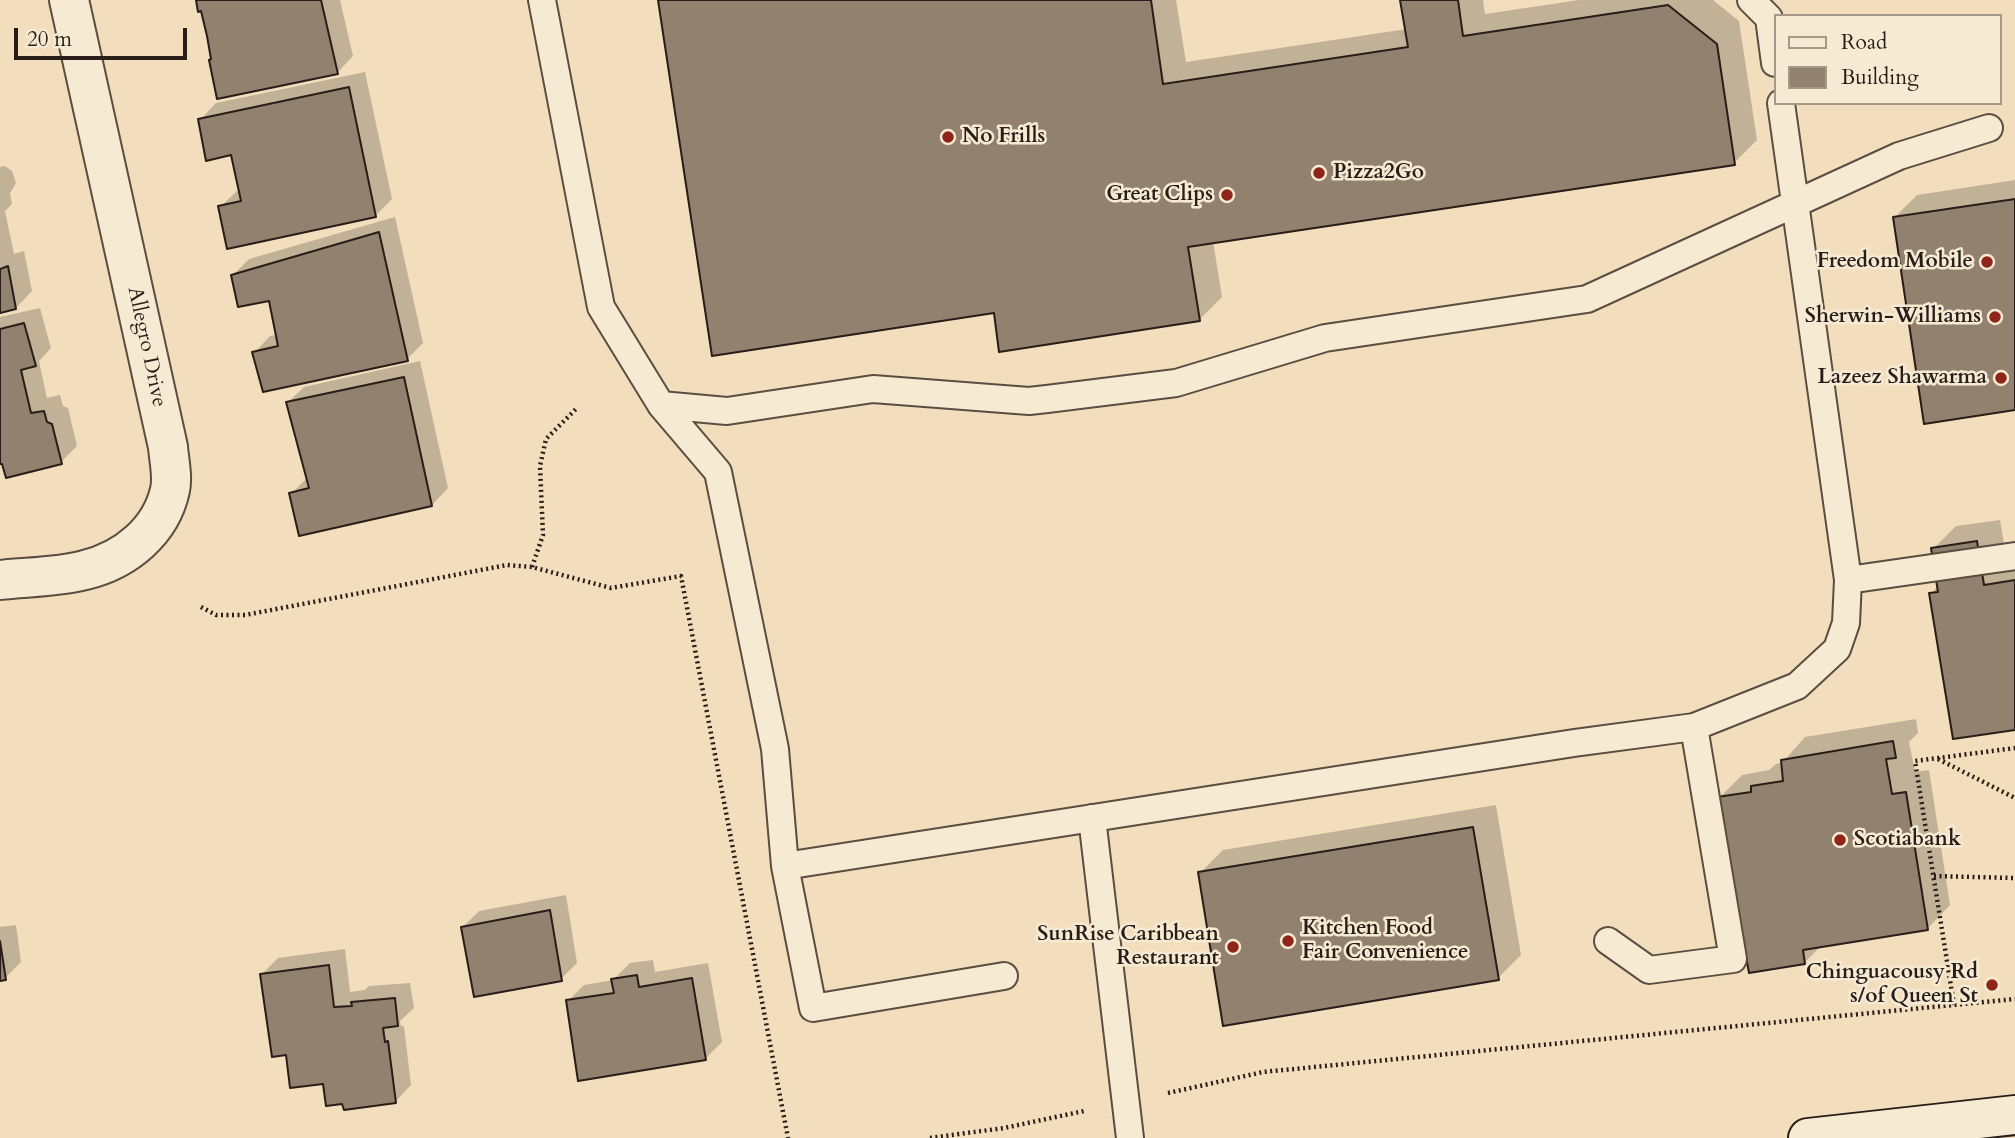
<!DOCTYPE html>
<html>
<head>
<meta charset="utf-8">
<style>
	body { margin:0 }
	#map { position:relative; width:2015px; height:1138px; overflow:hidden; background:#f2debc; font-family:Cardo,serif }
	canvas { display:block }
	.legend { position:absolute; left:1774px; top:14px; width:228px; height:91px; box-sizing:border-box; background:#f7ead3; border:2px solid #a59889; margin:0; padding:9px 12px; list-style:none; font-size:21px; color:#291d19 }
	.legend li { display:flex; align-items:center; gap:14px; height:35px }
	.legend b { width:35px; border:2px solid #a59889 }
	.scale { position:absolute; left:14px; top:28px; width:173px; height:32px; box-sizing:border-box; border:4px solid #291d19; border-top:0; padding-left:9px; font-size:21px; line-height:24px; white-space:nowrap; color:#291d19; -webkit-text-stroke:5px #f7ead3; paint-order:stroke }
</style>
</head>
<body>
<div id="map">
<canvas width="2015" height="1138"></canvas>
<ul class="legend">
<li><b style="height:9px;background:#f7ead3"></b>Road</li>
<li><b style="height:19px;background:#92816e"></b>Building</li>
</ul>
<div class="scale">20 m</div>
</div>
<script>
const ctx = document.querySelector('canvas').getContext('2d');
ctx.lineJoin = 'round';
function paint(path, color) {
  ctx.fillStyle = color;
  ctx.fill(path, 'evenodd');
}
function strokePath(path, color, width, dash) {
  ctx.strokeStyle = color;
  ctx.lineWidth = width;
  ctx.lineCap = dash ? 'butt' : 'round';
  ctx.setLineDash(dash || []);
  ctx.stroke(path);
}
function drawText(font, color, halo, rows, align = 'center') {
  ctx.font = font + ' Cardo,serif';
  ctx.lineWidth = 5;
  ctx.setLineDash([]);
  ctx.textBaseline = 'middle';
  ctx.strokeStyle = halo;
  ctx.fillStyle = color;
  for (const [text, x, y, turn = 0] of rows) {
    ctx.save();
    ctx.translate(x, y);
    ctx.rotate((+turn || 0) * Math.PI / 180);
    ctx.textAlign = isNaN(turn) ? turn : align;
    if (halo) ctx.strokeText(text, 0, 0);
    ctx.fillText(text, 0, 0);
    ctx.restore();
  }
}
paint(new Path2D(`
	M198 0H340L353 56 337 73 213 58Z
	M660 0H1176L1186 62 1407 29 1403 0H1483L1485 14 1579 0H1713L1739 21 1757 140 1734 163 1213 241 1222 297 1199 320 995 311Z
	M365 72 392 199 376 215 220 207 237 191 240 190 233 153 200 120 216 103Z
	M5 166 12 171 16 183 10 193 12 204 5 211 14 254 24 251 32 291 16 308 0 311V167Z
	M2015 180V408L1894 218 1917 195Z
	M395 217 423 343 407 359 254 353 270 336 277 335 270 299 233 275 249 259Z
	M40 308 51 348 39 361 47 398 60 395 63 406 68 408 77 446 61 462 0 463V317Z
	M420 361 448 488 432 505 291 494 308 477 300 443 297 444 287 403 304 387Z
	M2000 520 2007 563 2015 561V728L1931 594 1938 586 1933 549 1956 526Z
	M1916 719 1918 733 1909 742 1915 772 1929 770 1950 905 1928 928 1822 945 1804 963 1745 945 1719 798 1742 775 1769 770 1776 764 1783 762 1805 737Z
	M1496 805 1521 955 1498 978 1200 873 1223 850Z
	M566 895 577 963 561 979 463 927 479 911Z
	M16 925 21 962 5 978 0 980V927Z
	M345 949 350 992 365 990 369 986 410 983 414 1008 400 1021 401 1026H404L411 1085 395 1102H344L325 1082 287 1053 262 974 278 958Z
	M653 960 655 972 708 963 722 1042 705 1059 568 1001 584 985 613 980 630 963Z`), '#0003');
const building = new Path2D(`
	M196 0H321L338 74 217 99 209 60 211 59 207 36 201 11 198 12Z
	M658 0H1151L1163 84 1408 47 1400 0H1458L1463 36 1668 5 1717 44 1735 165 1188 247 1200 321 999 352 994 313 712 356Z
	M349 87 376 217 227 249 218 206 241 201 231 155 206 161 198 119Z
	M2015 199V410L1924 424 1893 217Z
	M379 232 408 361 263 392 252 352 278 346 269 301 238 307 231 275Z
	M8 266 16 309 0 313V269Z
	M24 323 36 366 21 370 31 413 44 411 47 422 52 424 62 464 6 478 2 464H0V329Z
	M404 377 432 506 299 536 289 493 309 488 286 402Z
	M1977 541 1984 585 2015 580V730L1953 739 1929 593 1938 592 1931 548Z
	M1893 741 1896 758 1886 759 1892 794 1906 792 1928 930 1803 950 1805 964 1749 973 1717 797 1751 792V786L1783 781 1781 760Z
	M1473 827 1499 980 1223 1026 1198 872Z
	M550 910 562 981 474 997 461 927Z
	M0 941 6 980 0 981Z
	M329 965 334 1007 352 1006 351 1002 395 998 398 1026 383 1028 385 1042 388 1041 396 1103 344 1110 342 1104 326 1106 323 1084 290 1088 286 1055 272 1057 260 974Z
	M637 975 639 987 692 978 706 1060 578 1081 566 1000 614 993 611 979Z`);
paint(building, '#92816e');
strokePath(building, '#291d19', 2);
const service = new Path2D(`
	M542 0 601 307 661 405 718 472 775 749 785 866 813 1008 1004 976
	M1751 0 1769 18 1775 63
	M661 405 727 411 873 389 1029 401 1047 399 1176 383 1325 338 1587 299 1899 156 1989 128
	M1848 580 2015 556
	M1092 818 1130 1138
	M785 866 1574 743 1694 727 1797 686 1837 649 1846 623 1848 580 1781 103
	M1608 941 1649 970 1733 959 1694 727`);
const minor = new Path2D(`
	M0 580C27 577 60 577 85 570 126 560 161 531 170 490 173 477 169 460 168 447L69 0`);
const secondary = new Path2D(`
	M1808 1138 2015 1115`);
strokePath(service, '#5b4d42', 30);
strokePath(minor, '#5b4d42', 42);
strokePath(secondary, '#291d19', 42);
strokePath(new Path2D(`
	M532 567 543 535 540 466 546 439 578 407
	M201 607 216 615H245L507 565 532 567 611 588 681 576 788 1138
	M1938 759 2015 798
	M1934 876 2015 878
	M1954 1005 1915 761 2015 748
	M1168 1093 1263 1072 2015 999
	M930 1138 1004 1128 1084 1111`), '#291d19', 4.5, [2, 3.5]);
strokePath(service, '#f7ead3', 26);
strokePath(minor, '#f7ead3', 38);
strokePath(secondary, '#f7ead3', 38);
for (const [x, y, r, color] of [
	[948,137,7,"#8f2418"],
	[1319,173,7,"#8f2418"],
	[1227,195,7,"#8f2418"],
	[1987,262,7,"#8f2418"],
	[1995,317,7,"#8f2418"],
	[2001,378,7,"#8f2418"],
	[1840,840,7,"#8f2418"],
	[1288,941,7,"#8f2418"],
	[1233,947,7,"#8f2418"],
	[1992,985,7,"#8f2418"]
]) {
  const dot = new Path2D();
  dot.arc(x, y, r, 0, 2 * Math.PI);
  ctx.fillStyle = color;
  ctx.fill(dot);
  strokePath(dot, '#f7ead3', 2.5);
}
drawText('bold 21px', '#291d19', '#f7ead3', [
	["No Frills",962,137,"left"],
	["Pizza2Go",1333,173,"left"],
	["Great Clips",1213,195],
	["Freedom Mobile",1973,262],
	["Sherwin-Williams",1981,317],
	["Lazeez Shawarma",1987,378],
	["Scotiabank",1854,840,"left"],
	["Kitchen Food",1302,929,"left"],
	["Fair Convenience",1302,953,"left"],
	["SunRise Caribbean",1219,935],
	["Restaurant",1219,959],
	["Chinguacousy Rd",1978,973],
	["s/of Queen St",1978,997]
], 'right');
drawText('21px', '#291d19', '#f7ead3', [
	["Allegro Drive",146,347,78]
]);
</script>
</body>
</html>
